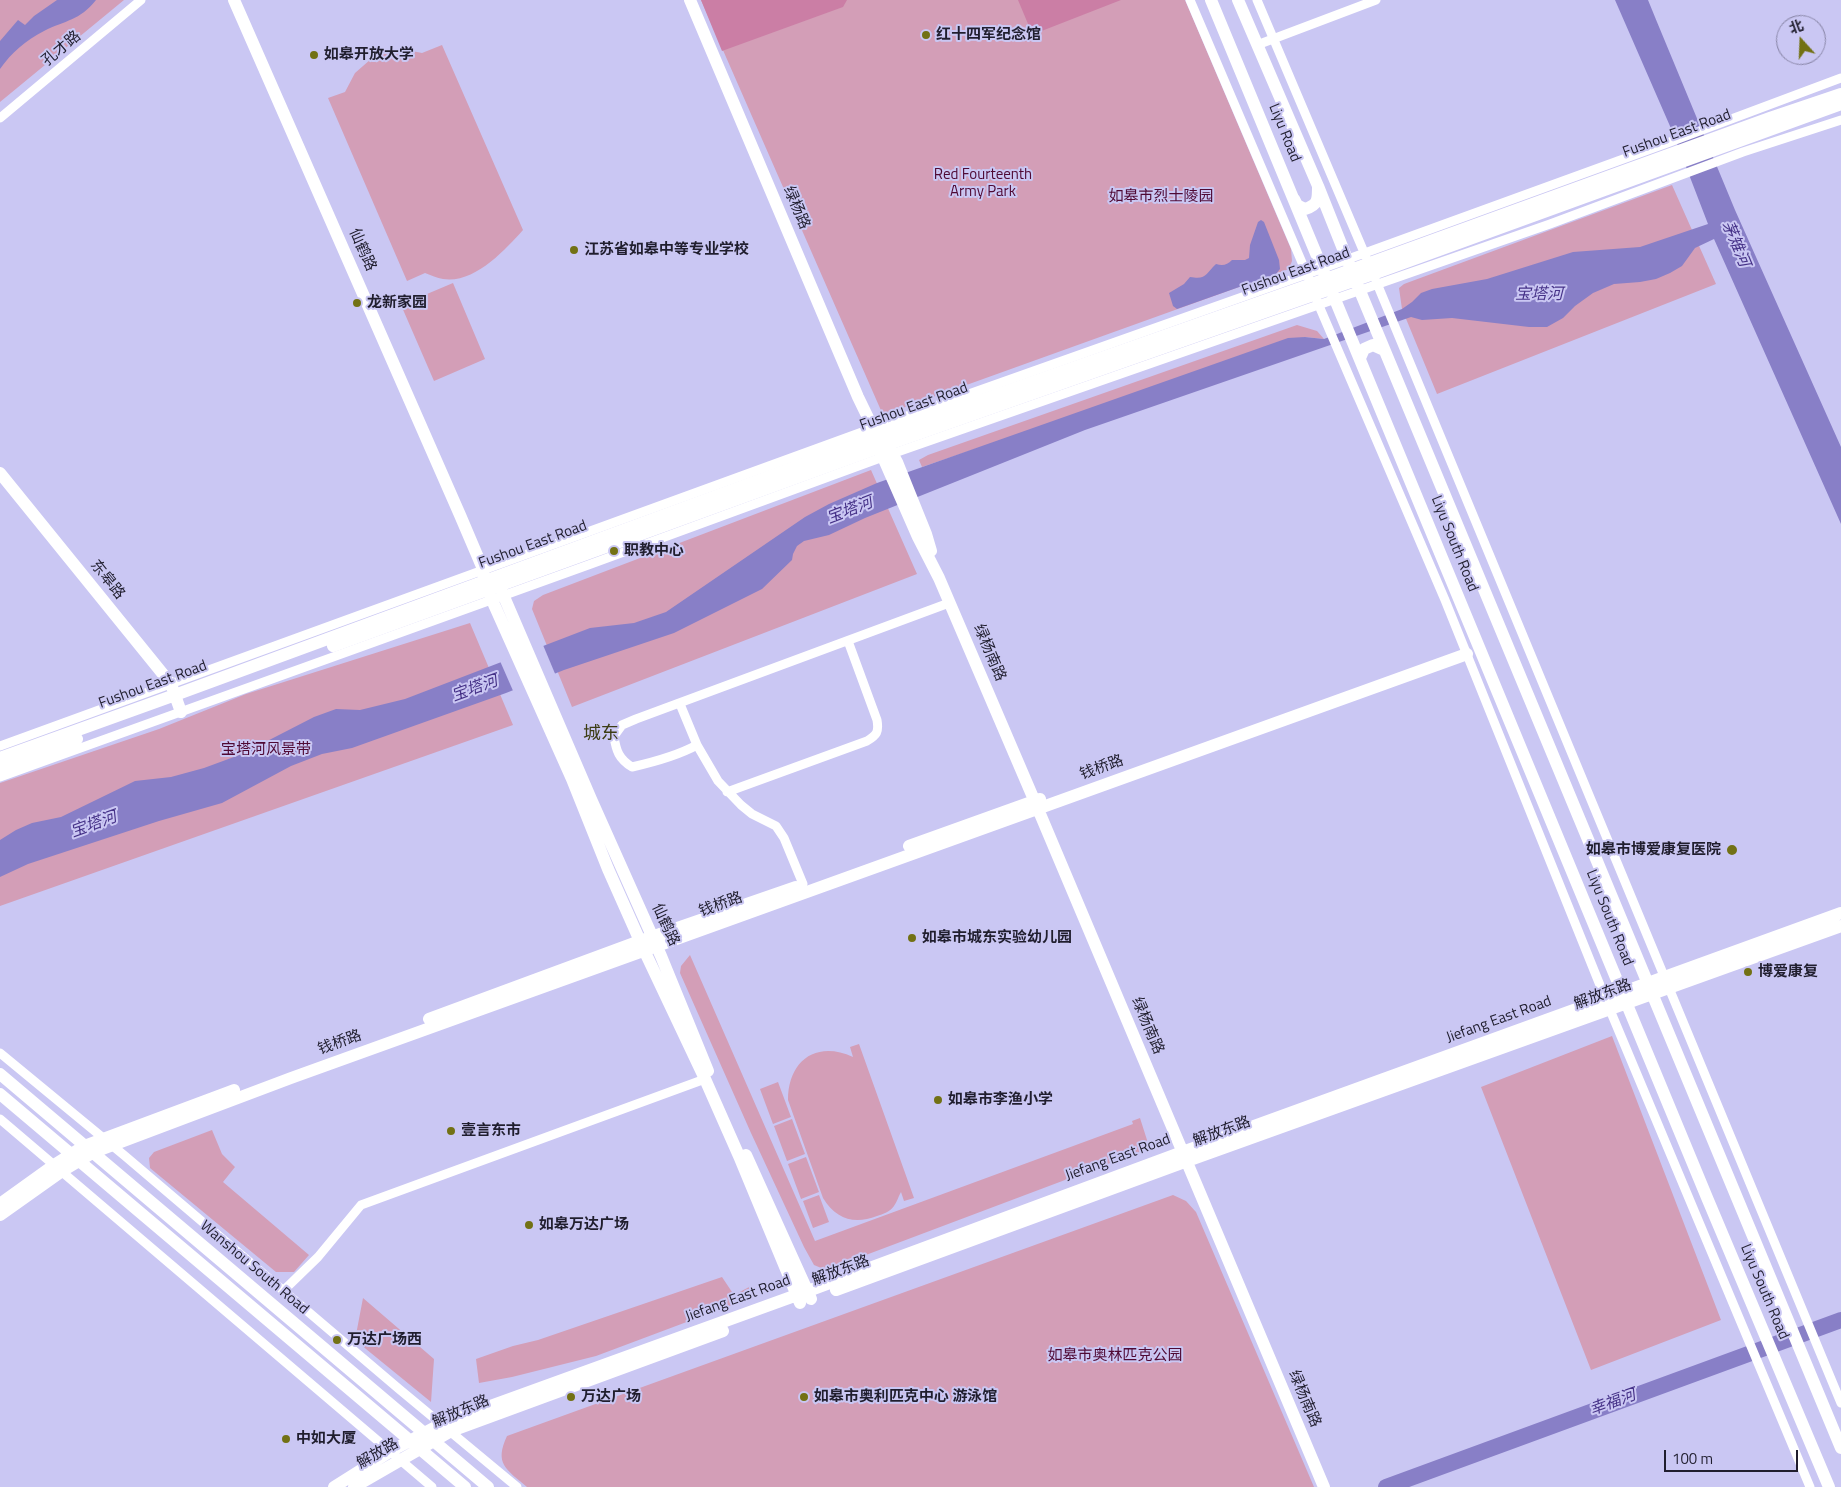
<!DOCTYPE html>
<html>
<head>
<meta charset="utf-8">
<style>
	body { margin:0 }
	#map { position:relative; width:1841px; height:1487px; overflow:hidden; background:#cac7f3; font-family:"Titillium Web","Noto Sans SC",sans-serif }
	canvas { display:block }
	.north { position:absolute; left:1776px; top:15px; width:50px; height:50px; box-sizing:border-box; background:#cac7f3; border:1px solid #8683a4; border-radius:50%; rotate:340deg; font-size:14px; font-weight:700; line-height:20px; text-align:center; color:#201e2e }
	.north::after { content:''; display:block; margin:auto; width:18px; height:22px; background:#727114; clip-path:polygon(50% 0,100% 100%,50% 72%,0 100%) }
	.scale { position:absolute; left:1664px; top:1450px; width:134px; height:22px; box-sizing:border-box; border:2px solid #201e2e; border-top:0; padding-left:6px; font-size:15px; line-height:18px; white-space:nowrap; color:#201e2e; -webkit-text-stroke:4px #cac7f3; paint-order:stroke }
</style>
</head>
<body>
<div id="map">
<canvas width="1841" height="1487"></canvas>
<div class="north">北</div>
<div class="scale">100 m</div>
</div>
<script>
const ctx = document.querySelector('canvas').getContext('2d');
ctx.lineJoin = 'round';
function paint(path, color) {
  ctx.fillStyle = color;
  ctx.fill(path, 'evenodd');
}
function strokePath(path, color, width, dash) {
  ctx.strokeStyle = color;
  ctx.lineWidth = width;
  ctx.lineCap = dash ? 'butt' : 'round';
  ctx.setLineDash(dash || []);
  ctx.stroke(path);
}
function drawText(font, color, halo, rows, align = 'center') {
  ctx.font = font + ' "Titillium Web","Noto Sans SC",sans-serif';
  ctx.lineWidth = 4;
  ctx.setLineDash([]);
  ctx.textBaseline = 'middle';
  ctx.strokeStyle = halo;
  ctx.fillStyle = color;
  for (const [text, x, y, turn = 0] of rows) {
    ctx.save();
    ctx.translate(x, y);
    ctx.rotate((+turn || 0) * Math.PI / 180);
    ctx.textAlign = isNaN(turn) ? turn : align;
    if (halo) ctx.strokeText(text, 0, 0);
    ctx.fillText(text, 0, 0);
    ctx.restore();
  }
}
paint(new Path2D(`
	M0 0H124L0 102Z
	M701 0H1185L1291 249 1292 261 1289 269 883 415Z
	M442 45 523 230C505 250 474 284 443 279 437 278 431 275 425 273L407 281 328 98 345 92 355 73 371 59 388 51 407 50 422 53Z
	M1672 185 1716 284 1437 394 1402 309 1399 288 1404 284Z
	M453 283 485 359 434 381 401 305Z
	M1297 325 1317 331 1324 339 1305 337 922 467 919 460 928 455Z
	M871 470 917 574 572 707 532 609 534 601 543 595Z
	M470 623 513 725 0 906V783L159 729 246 694Z
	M690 955 815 1241 1133 1124 1132 1121 1140 1118 1147 1140 1142 1151 826 1270 814 1265 804 1247 751 1133 680 973 681 966Z
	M1612 1036 1721 1320 1591 1370 1481 1087Z
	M859 1044 914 1198 904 1201 901 1192C898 1197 897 1202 894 1206 890 1212 883 1214 877 1216 854 1225 836 1219 823 1198L788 1100C788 1061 816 1040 853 1057L850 1047Z
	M778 1082 791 1117 773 1124 760 1089Z
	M792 1119 805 1154 787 1161 774 1126Z
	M212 1130 222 1154 235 1167 223 1182 309 1255 294 1272H276L150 1168 149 1158 154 1152Z
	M806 1157 819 1192 801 1199 788 1164Z
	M819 1195 829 1222 813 1228 803 1201Z
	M1173 1195 1186 1201 1196 1212 1314 1487H527C506 1469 494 1464 507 1436Z
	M722 1277 734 1295 751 1286 756 1296 596 1356 512 1377 479 1383 476 1359 513 1346 538 1340Z
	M363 1298 434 1359 431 1402 355 1340Z`), '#d39eb7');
paint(new Path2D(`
	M701 0H847L843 7 722 51Z
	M1018 0H1121L1039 32 1031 31Z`), '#cb7ea5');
paint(new Path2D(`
	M57 0H96C79 21 66 20 44 31 25 41 12 52 0 69V41L18 20 25 25 34 16Z
	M1615 0H1648L1657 22 1735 210 1841 447V524L1714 239 1695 248 1682 266 1670 273 1656 279 1640 282 1614 284 1593 293 1575 306 1563 318 1547 327H1529L1452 318 1422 320 1411 317 1085 430 865 518 829 535 804 541 797 546 793 554 792 560 762 589 674 633 564 670 506 693 352 748 322 754 291 766 222 803 159 821 28 864 0 877V840L16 830 32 823 61 817 135 781 171 777 204 768 242 754 314 717 336 709 360 710 405 699 590 628 634 623 666 612 805 517 829 504 877 483 1288 338 1305 337 1324 339 1402 309 1412 302 1421 293 1432 289 1487 279 1573 252 1640 247 1708 224 1673 133Z
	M1261 220 1264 222 1279 260 1280 269 1276 274 1177 309 1173 306 1169 293 1184 284 1190 277C1207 280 1205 274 1216 264 1223 266 1227 265 1232 260H1245L1249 258 1250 245 1258 222Z`), '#887fc7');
paint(new Path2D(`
	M543 645 556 676 514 693 500 661Z`), '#cac7f3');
strokePath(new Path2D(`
	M1386 1487 1841 1320`), '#887fc7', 16);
strokePath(new Path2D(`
	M1190 0 1309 279
	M1257 0 1366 257
	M1257 45 1376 0
	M0 118 141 0
	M1376 281 1841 1403
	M1317 301 1445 600 1610 1010 1810 1487
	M680 704 697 745 718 781 741 805 752 814 776 826 784 838 803 884
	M697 745C677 756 654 762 632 767 619 759 616 751 614 736L622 725 636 719 949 603
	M0 746 873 428 1307 274 1670 142 1841 78
	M0 777 591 564 883 457 1550 224 1743 152 1841 120
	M727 792 867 741C877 735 879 732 877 720L848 641
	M0 1053 125 1156 399 1389 517 1487
	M0 1119 432 1487
	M284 1290 318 1257 361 1205 705 1079`), '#fff', 9);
strokePath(new Path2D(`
	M234 0 460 515 483 569 484 580 492 600 572 779 608 869 644 950 705 1079 739 1156 800 1303
	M690 0 841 357 858 397 873 428 879 448 918 537 939 578 1038 809 1324 1487
	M1211 0 1708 1200 1829 1487
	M1238 0 1318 186 1355 279 1841 1448
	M1294 199 1297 205 1305 209C1318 205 1318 200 1318 187
	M1360 358 1364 349 1373 345 1384 350
	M884 438 897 462 926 534 931 551
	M0 473 171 684 181 712
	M496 578 591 799 661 956 708 1071
	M333 646 889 444 1373 274 1841 104
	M0 758 175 695 882 435 1326 279 1770 118 1841 94
	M0 767 77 739
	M909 846 1040 799
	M429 1019 640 941 796 887
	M0 1074 488 1487
	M0 1094 465 1487
	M746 1155 811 1299
	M0 1204 54 1165 84 1146 234 1090
	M0 1215 62 1171 92 1153 291 1078 1467 654
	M836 1290 1187 1161 1841 926
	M334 1487 391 1451 441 1424 808 1291 1182 1152 1841 913
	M354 1487 451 1431 723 1331`), '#fff', 12);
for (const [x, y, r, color] of [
	[926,35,5,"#727114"],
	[314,55,5,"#727114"],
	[574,250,5,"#727114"],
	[357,303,5,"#727114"],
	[614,551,5,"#727114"],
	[1732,850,6,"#727114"],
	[912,938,5,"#727114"],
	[1748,972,5,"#727114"],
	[938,1100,5,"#727114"],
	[451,1131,5,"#727114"],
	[529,1225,5,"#727114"],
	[337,1340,5,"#727114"],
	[571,1397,5,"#727114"],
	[804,1397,5,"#727114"],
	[286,1439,5,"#727114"]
]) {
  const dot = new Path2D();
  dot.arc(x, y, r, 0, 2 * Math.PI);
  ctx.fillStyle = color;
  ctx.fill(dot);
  strokePath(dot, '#cac7f3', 2);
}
drawText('bold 15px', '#201e2e', '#cac7f3', [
	["红十四军纪念馆",936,35],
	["如皋开放大学",324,55],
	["江苏省如皋中等专业学校",584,250],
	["龙新家园",367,303],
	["职教中心",624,551],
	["如皋市博爱康复医院",1721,850,"right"],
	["如皋市城东实验幼儿园",922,938],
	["博爱康复",1758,972],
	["如皋市李渔小学",948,1100],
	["壹言东市",461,1131],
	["如皋万达广场",539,1225],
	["万达广场西",347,1340],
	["万达广场",581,1397],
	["如皋市奥利匹克中心 游泳馆",814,1397],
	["中如大厦",296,1439]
], 'left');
drawText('15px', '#201e2e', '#cac7f3', [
	["孔才路",62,49,-40],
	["Liyu Road",1284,133,68],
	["Fushou East Road",1677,134,-20],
	["绿杨路",796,208,67],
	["仙鹤路",362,250,66],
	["Fushou East Road",1296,272,-20],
	["Fushou East Road",914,407,-20],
	["Liyu South Road",1454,544,68],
	["Fushou East Road",533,545,-20],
	["东皋路",107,580,51],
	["绿杨南路",989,653,67],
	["Fushou East Road",153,685,-20],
	["钱桥路",1102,768,-20],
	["钱桥路",721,905,-20],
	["Liyu South Road",1609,918,68],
	["仙鹤路",665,925,65],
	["解放东路",1603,995,-20],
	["Jiefang East Road",1499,1020,-20],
	["绿杨南路",1147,1026,67],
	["钱桥路",340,1043,-20],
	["解放东路",1222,1132,-20],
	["Jiefang East Road",1118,1158,-20],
	["Wanshou South Road",254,1268,40],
	["解放东路",841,1271,-20],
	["Liyu South Road",1764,1292,67],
	["Jiefang East Road",738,1299,-20],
	["绿杨南路",1304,1399,67],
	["解放东路",461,1412,-23],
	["解放路",378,1454,-30]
]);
drawText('15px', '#4f0934', '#cac7f3', [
	["Red Fourteenth",983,175],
	["Army Park",983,192],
	["如皋市烈士陵园",1161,197],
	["宝塔河风景带",266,750],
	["如皋市奥林匹克公园",1115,1356]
]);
drawText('italic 16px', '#463288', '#cac7f3', [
	["茅雉河",1735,244,67],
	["宝塔河",1539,295],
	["宝塔河",850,511,-21],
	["宝塔河",475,689,-20],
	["宝塔河",94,825,-20],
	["幸福河",1613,1403,-20]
]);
drawText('18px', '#3d3d14', '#cac7f3', [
	["城东",601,735]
]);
</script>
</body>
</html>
